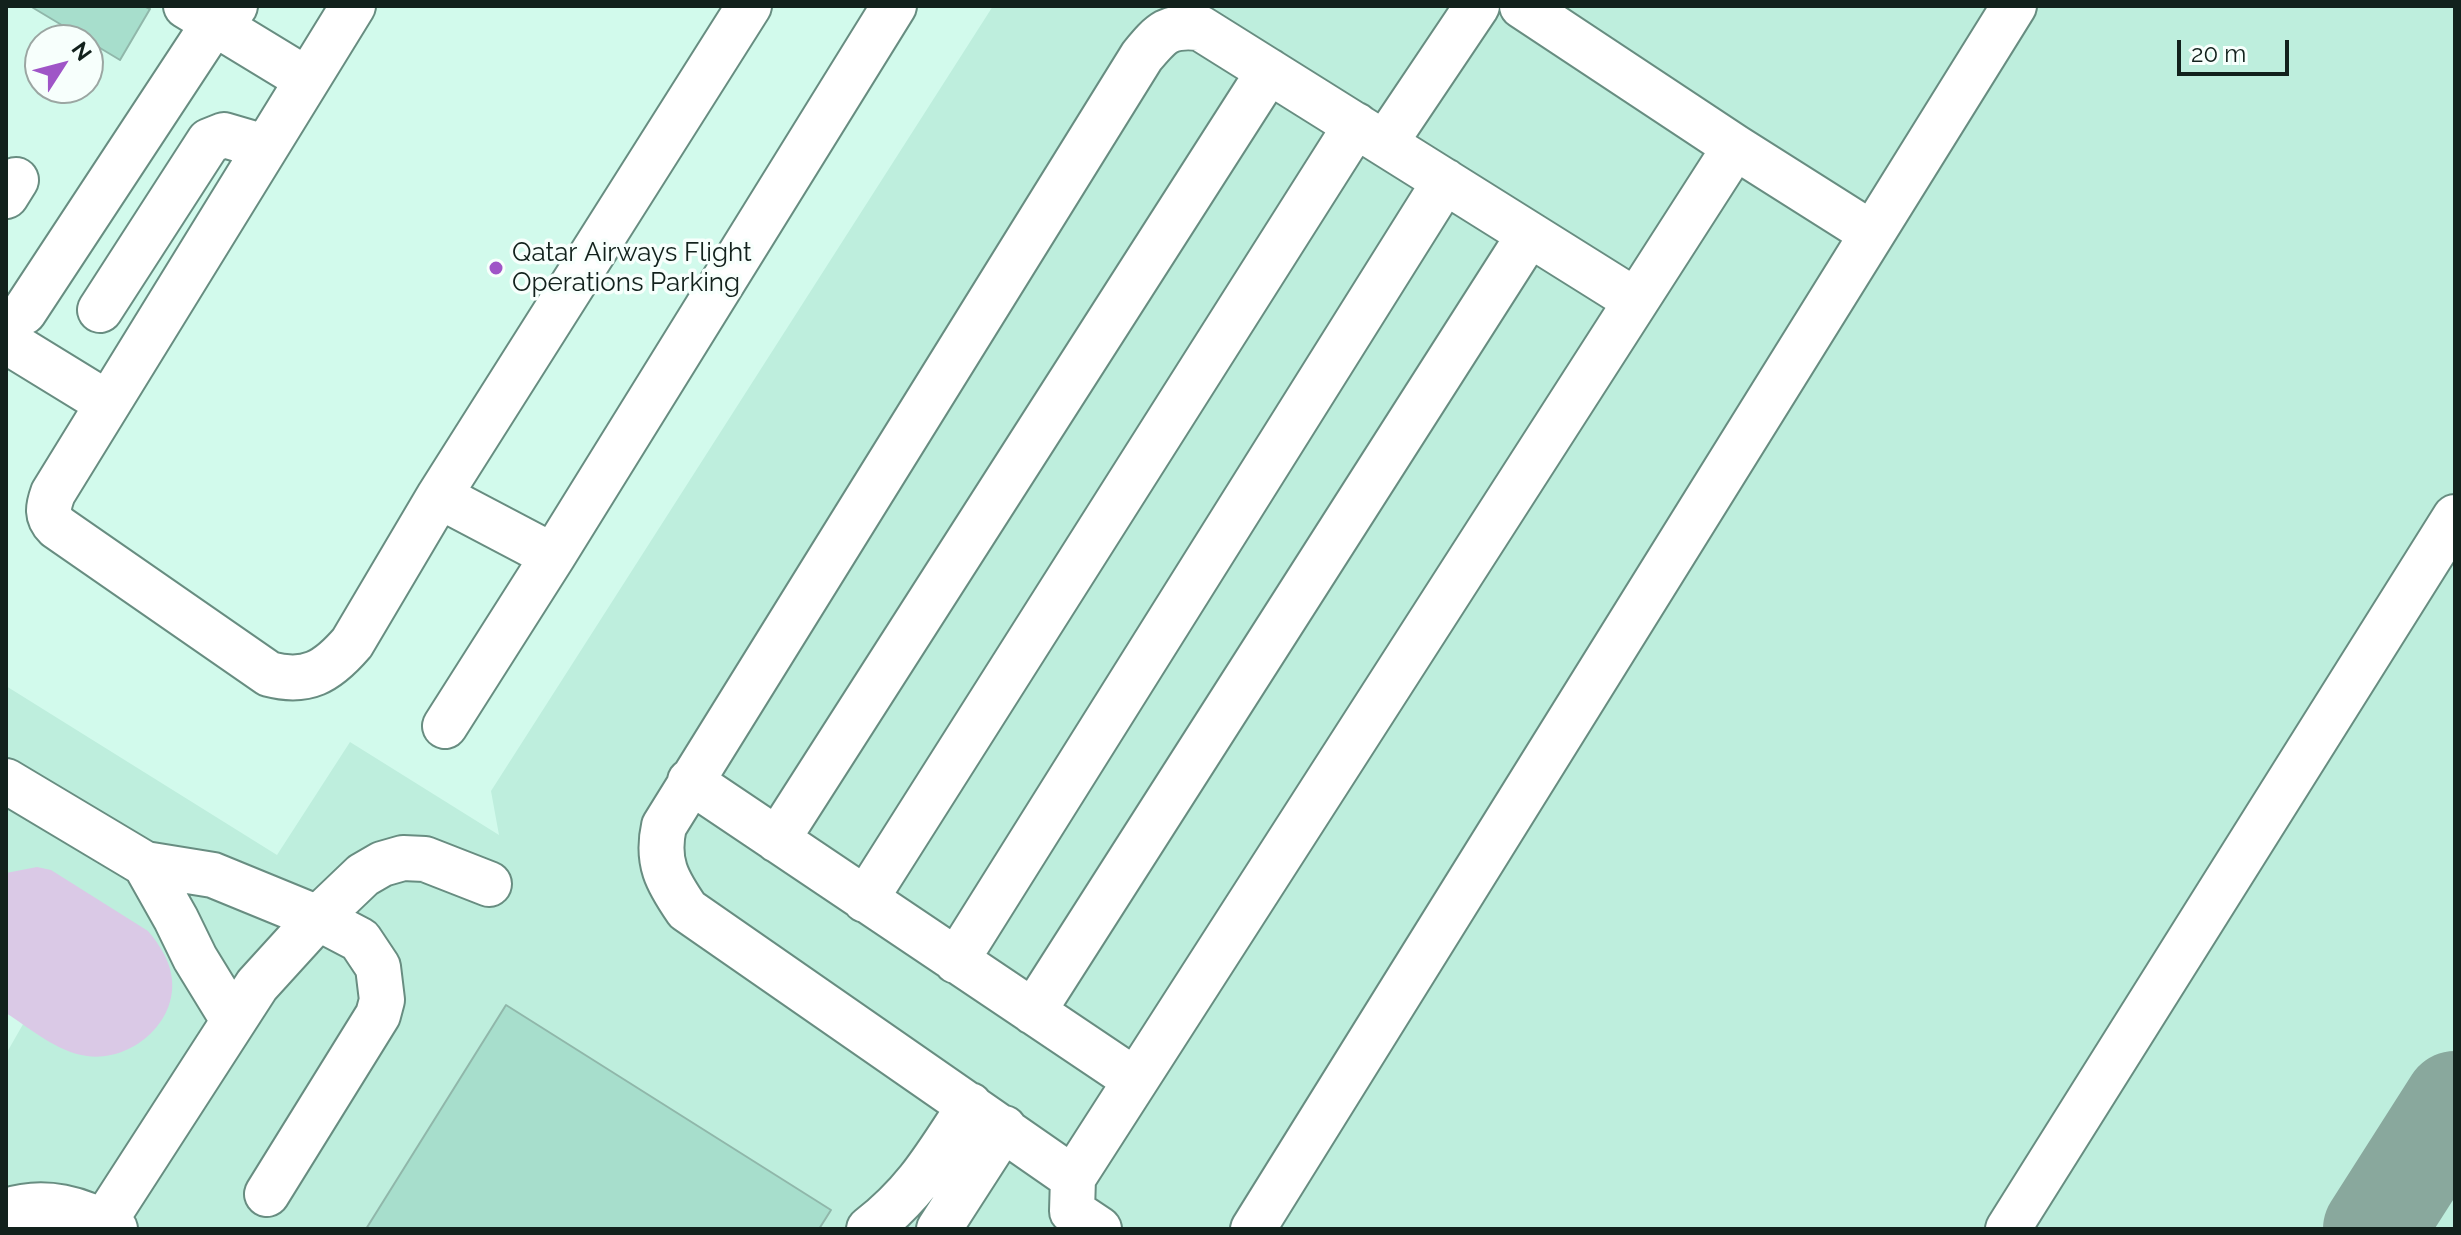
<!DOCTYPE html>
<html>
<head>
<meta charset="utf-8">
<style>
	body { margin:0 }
	#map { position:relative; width:2461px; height:1235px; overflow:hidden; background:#d2faec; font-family:Raleway,sans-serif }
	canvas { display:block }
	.frame { position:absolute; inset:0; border:8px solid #12211c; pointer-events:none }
	.north { position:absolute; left:24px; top:24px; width:80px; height:80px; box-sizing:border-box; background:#f7fffc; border:2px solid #9ba6a2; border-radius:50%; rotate:54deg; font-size:22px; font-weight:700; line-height:32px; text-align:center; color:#12211c }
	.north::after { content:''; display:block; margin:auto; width:28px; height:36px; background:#9f55c7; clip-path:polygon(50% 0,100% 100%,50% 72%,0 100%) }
	.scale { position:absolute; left:2177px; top:40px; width:112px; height:36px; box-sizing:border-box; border:4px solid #12211c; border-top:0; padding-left:10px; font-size:24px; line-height:28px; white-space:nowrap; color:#12211c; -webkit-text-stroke:6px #f7fffc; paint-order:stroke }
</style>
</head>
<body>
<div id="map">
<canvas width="2461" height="1235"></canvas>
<div class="frame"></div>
<div class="north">N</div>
<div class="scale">20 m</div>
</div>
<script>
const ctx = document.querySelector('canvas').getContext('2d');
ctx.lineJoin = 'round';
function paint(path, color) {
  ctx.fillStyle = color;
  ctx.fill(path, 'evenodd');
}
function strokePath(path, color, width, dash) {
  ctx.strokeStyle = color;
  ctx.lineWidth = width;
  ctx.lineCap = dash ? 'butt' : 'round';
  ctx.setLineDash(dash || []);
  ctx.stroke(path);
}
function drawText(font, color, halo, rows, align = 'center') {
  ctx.font = font + ' Raleway,sans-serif';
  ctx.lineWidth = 7;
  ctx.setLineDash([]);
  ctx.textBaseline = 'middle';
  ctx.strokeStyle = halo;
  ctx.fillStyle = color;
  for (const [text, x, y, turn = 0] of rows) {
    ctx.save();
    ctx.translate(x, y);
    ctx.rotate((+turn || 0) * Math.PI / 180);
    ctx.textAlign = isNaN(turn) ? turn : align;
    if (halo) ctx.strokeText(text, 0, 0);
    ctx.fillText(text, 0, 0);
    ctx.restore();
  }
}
paint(new Path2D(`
	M993 6H2455V1229H6V1054L78 928 6 881V686L277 855 350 742 499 835 491 791Z`), '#beeedd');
paint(new Path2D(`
	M37 867 51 870 148 931C159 944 171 962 172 980 176 1025 129 1062 87 1056 57 1052 31 1029 6 1013L8 966 6 873Z`), '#dac9e6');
strokePath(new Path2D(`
	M2374 1229 2455 1102`), '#89a89d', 102);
const building = new Path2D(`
	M30 6H144L150 9 120 60Z
	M506 1005 831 1210 819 1229H366Z`);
paint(building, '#a7decc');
strokePath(building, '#90b7aa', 2);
const minor = new Path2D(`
	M186 6 306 79
	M353 6 53 493C48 507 46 516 57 527L269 674C307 684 327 672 352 643L439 496 749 6
	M1522 6 1735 147 1871 233
	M1385 143 1477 6
	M6 196 16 180
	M100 310 209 141 224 135 265 147
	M24 312 214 23 235 6
	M6 341 107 403
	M439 496 553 556
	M445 726 553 556 894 6
	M6 781 145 864 213 875 318 918 360 940 378 967 382 1000 378 1015 267 1194
	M690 781 1135 1080
	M777 840 1269 71
	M145 864 176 919 195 958 233 1020
	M865 900 1356 125
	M956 961 1445 181
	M1033 1012 1529 235
	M1073 1178 1735 147
	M6 1211C44 1198 82 1208 115 1229
	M104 1222 257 985 318 918 363 875 382 864 403 858 425 859 489 884
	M869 1229C917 1192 937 1155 970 1105
	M939 1229 1004 1128
	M1099 1229 1072 1211 1073 1178 687 910C667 881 656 862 664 826L1142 56C1162 32 1168 25 1200 28L1636 301
	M1253 1229 2014 6
	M2008 1229 2455 517`);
strokePath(minor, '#688d81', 48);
strokePath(minor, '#fff', 44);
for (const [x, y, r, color] of [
	[496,268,8,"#9f55c7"]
]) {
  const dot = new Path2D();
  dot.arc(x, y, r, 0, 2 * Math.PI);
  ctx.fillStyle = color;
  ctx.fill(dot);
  strokePath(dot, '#f7fffc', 3);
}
drawText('26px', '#12211c', '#f7fffc', [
	["Qatar Airways Flight",512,253],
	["Operations Parking",512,283]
], 'left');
</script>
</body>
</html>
